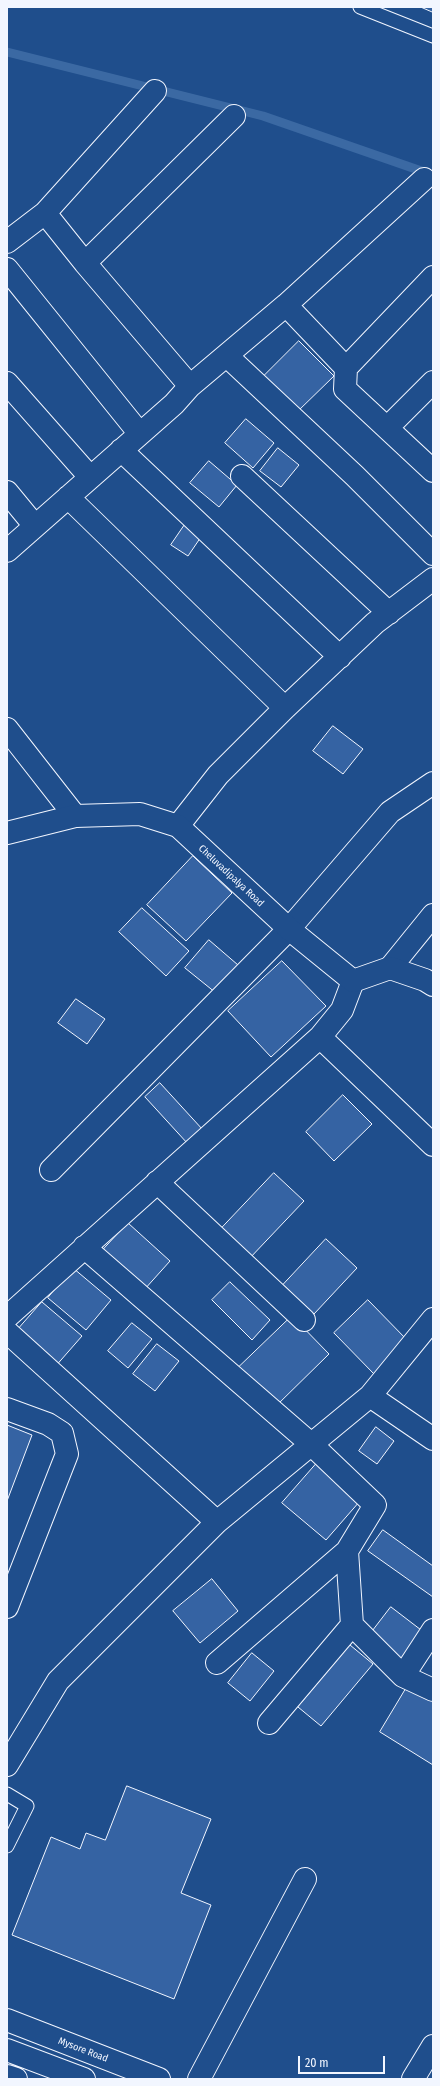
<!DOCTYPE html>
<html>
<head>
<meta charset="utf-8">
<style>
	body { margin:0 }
	#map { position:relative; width:440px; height:2086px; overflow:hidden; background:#1f4e8c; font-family:"Fira Sans Condensed",sans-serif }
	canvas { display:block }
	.frame { position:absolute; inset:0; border:8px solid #f2f6ff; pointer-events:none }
	.scale { position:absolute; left:298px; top:2056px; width:87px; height:18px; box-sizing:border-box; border:2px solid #f2f6ff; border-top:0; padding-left:5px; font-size:12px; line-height:14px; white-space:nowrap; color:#f2f6ff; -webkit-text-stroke:3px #1f4e8c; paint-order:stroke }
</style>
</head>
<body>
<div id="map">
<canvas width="440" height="2086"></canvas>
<div class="frame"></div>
<div class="scale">20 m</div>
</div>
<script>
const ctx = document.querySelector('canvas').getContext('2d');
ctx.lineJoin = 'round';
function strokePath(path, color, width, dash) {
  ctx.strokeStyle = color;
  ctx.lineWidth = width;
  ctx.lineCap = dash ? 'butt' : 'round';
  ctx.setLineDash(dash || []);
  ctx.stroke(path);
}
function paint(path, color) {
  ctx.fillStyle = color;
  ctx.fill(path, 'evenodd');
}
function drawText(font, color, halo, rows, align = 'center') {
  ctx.font = font + ' "Fira Sans Condensed",sans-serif';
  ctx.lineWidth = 3;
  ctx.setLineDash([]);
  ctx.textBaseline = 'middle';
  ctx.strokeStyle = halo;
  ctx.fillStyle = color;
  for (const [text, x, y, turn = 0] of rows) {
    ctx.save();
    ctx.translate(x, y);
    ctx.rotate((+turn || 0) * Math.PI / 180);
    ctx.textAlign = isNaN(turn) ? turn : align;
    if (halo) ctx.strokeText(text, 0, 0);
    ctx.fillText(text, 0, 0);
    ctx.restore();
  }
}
strokePath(new Path2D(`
	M7 52 263 116 430 174`), '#3b69a3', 9);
const building = new Path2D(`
	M421 7H433V12Z
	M299 341 334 376 297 412 263 377Z
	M246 419 274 443 253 468 225 443Z
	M278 448 299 465 281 487 260 471Z
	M209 461 237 485 219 507 190 483Z
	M186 523 203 534 188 556 171 545Z
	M333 726 363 749 343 774 313 751Z
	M193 856 232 893 186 941 147 905Z
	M142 908 189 951 166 976 119 932Z
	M209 940 238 965 216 993 185 968Z
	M282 961 326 1006 271 1057 228 1011Z
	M76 999 105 1019 87 1044 58 1023Z
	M160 1083 203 1130 188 1144 145 1097Z
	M343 1095 372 1124 334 1161 306 1132Z
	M274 1173 304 1201 248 1260 219 1231Z
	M128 1223 170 1261 144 1290 102 1251Z
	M326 1239 357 1268 314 1314 283 1285Z
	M73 1268 111 1300 86 1330 48 1298Z
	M230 1282 270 1320 252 1340 212 1300Z
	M368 1300 408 1341 374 1374 334 1333Z
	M42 1302 82 1336 54 1368 14 1334Z
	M292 1316 329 1354 275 1407 238 1368Z
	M132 1323 152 1339 128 1368 108 1351Z
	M157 1344 179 1361 155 1391 133 1374Z
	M7 1425 32 1435 7 1501Z
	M376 1427 394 1441 377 1464 359 1451Z
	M317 1463 360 1501 326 1540 282 1503Z
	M383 1530 433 1566V1597L368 1551Z
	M212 1579 238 1611 200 1643 173 1611Z
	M391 1607 425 1633 403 1663 368 1637Z
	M350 1645 373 1664 321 1726 298 1707Z
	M252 1653 274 1671 250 1701 228 1683Z
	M410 1682 433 1696V1765L380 1732Z
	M127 1786 211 1819 181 1893 211 1905 174 1999 12 1935 51 1837 80 1849 86 1833 105 1840Z`);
paint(building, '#3563a3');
strokePath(building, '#f2f6ff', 1);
const lane = new Path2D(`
	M360 7 433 36
	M7 1794 27 1806 7 1846`);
const street = new Path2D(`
	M45 213 85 263 190 386
	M7 242 45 213 155 91
	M85 263 234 116
	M7 269 140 434
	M433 277 346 368 345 389 433 471
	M286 305 346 368
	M227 356 355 476 433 554
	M7 383 90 477
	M387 428 433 382
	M121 450 340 657
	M242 476 389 613
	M7 492 35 526
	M68 497 285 708
	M7 551 174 404 190 386 286 305 424 179
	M7 729 75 816
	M178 826 218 775 285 708 375 623 433 579
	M390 968 433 915
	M320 1037 433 1145
	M51 1170 289 929 390 812 433 783
	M157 1182 304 1320
	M84 1247 311 1444 375 1505 347 1551 217 1663
	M7 1317 320 1037 342 1010 353 981
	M7 1332 217 1522
	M370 1396 433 1439
	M7 1409 48 1424 62 1433 67 1454 7 1607
	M347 1551 352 1625 403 1676 433 1690
	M403 1676 433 1630
	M269 1723 352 1625
	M7 1765 58 1681 217 1522 370 1396 433 1319
	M199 2079 305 1879
	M413 2079 433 2046`);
const secondary = new Path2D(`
	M7 833 75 816 140 814 178 826 289 929 353 981 390 968 425 980 433 985
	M7 2020 159 2079`);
const highway = new Path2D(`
	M7 2050 84 2079
	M7 2076 16 2079`);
strokePath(lane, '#f2f6ff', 15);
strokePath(street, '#f2f6ff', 24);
strokePath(secondary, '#f2f6ff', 24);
strokePath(highway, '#f2f6ff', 24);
strokePath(lane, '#1f4e8c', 13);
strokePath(street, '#1f4e8c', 22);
strokePath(secondary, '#1f4e8c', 22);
strokePath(highway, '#1f4e8c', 22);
drawText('10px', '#f2f6ff', '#1f4e8c', [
	["Cheluvadipalya Road",231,876,43],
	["Mysore Road",83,2050,21]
]);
</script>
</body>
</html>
